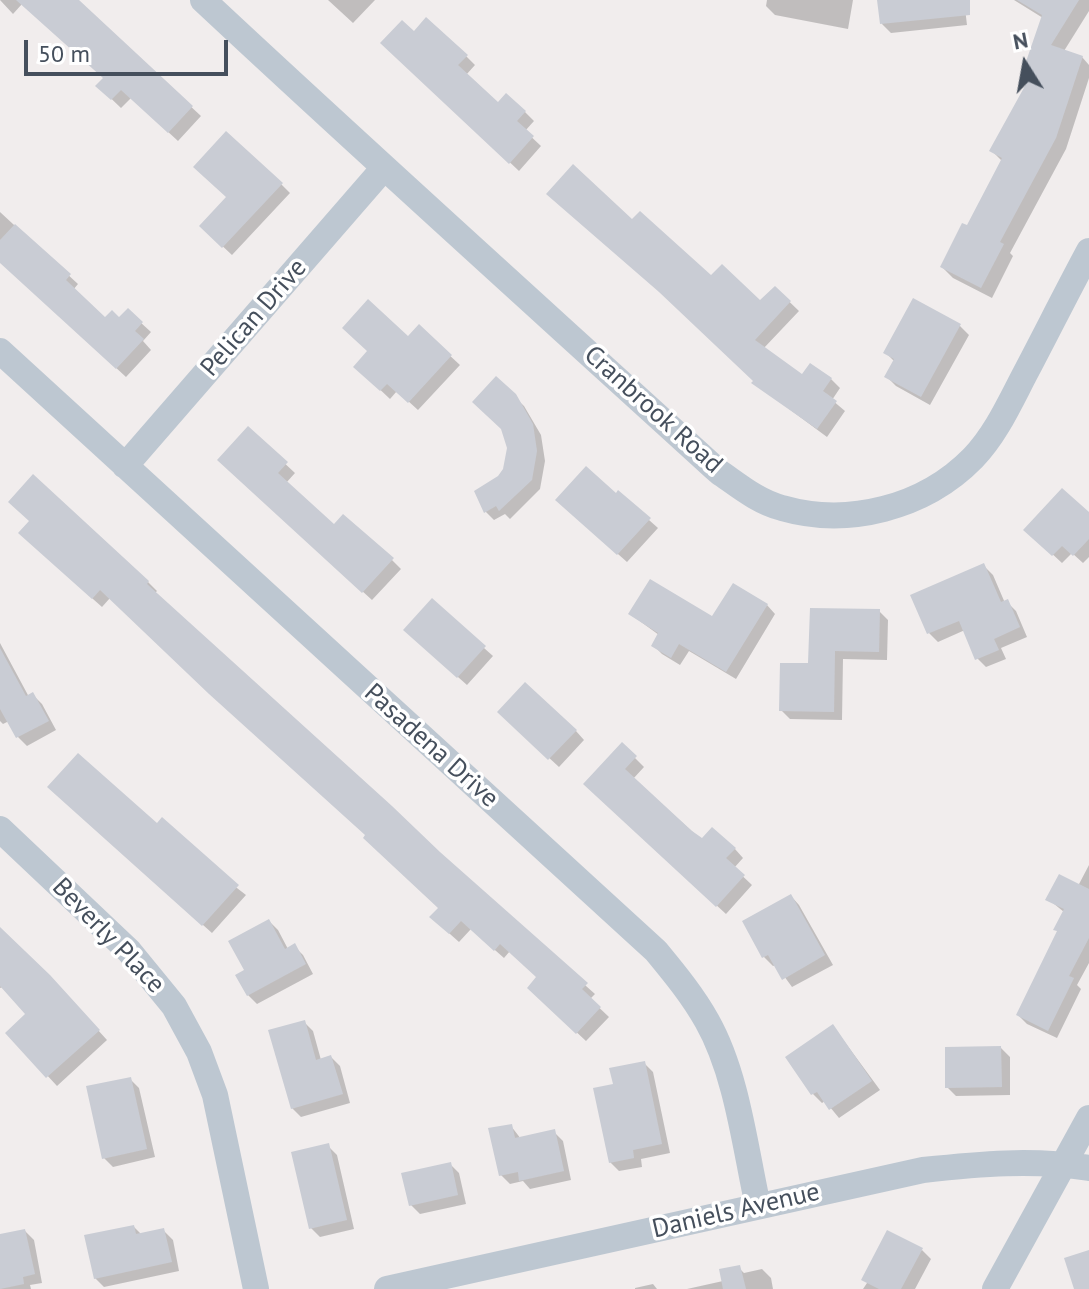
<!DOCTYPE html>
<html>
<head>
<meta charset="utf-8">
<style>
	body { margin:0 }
	#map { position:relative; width:1089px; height:1289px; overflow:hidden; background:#f1eded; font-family:"PT Sans",sans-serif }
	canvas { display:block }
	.north { position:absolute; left:985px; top:24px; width:80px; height:80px; -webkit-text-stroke:6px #fff; paint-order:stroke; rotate:349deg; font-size:22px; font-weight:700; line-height:32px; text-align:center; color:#454f5c }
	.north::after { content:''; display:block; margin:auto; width:28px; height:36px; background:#454f5c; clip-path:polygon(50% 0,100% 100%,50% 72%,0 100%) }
	.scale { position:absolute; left:24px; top:40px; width:204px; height:36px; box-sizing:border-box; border:4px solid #454f5c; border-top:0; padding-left:10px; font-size:24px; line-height:28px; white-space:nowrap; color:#454f5c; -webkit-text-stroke:6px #fff; paint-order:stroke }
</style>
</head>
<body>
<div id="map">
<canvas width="1089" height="1289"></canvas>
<div class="north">N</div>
<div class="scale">50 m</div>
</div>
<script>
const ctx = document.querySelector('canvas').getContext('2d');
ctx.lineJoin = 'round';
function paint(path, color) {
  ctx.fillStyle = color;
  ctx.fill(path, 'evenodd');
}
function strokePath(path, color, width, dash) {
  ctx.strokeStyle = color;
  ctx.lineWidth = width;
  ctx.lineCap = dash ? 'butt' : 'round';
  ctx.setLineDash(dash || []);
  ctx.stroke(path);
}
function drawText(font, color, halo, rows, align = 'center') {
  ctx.font = font + ' "PT Sans",sans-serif';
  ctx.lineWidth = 7;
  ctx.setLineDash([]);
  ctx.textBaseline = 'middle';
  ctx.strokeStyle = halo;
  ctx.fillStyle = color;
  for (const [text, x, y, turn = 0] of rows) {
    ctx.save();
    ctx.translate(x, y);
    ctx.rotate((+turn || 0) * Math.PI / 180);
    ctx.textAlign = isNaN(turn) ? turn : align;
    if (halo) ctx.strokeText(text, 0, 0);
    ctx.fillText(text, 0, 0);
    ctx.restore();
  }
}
paint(new Path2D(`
	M0 0H76L201 116 178 141 131 98 121 108 98 86 106 78 22 4 13 14Z
	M328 0H375L353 23Z
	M767 0H853L848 29 775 15 766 6Z
	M879 0H964L967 25 891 33 882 24Z
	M1014 0H1089V11L1064 51 1082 57 1089 65V78L1066 149 1010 253 1013 256 992 298 953 278 942 267 967 227 1002 161 992 151 1027 86 1022 81 1043 18Z
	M414 34 466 56 475 65 466 75 498 105 525 112 534 121 525 131 541 146 519 171 383 43Z
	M281 184 290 193 232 255 201 226Z
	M0 212 78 284 73 290 105 320H119L128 311 151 332 143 341 151 350 126 377 0 261Z
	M633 221 711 278 760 303 775 288 799 311 763 349 803 376 831 379 840 388 832 400 845 411 827 437 754 383 755 381Z
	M914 301 960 326 969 335 930 405 896 386 887 377 895 362 885 352Z
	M419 327 460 365 418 410 397 391 390 399 356 367 408 339Z
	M496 379 524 406 541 435 545 461 540 489 510 519 505 514 494 520 485 511 505 469 509 447Z
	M248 429 295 473 286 483 334 527 392 560 401 569 372 600 228 469Z
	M567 509 649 520 658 528 627 562Z
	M1089 515V557L1083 563 1072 553 1062 563 1035 538Z
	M984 566 993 575 1005 603 1007 602 1016 611 1027 637 1001 648 1006 659 986 667 977 658 965 630 938 642 929 633Z
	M148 582 157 591 154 594 438 854 595 994 590 999 609 1017 586 1041 529 988 539 978 510 951 504 958 471 929 459 942 441 926 440 908 368 835 110 598 102 607 84 591Z
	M767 605 775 614 736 679 689 651 680 665 662 654 653 645 659 635 630 614 713 619Z
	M879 611 888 620 887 660 843 659 842 720 790 719 781 710 810 665Z
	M415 639 484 648 493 656 467 685Z
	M0 643 29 697 33 695 42 704 56 730 27 746 18 737 9 721 3 724 0 721Z
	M509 721 576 731 584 740 559 767Z
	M622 745 644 767 633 779 703 841 735 849 743 858 734 868 752 885 726 914 594 793Z
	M58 796 157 826 246 895 212 933Z
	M1089 865V963L1077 985 1081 989 1057 1038 1027 1024 1018 1015 1059 932 1064 912 1048 899 1078 886Z
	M791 896 799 905 833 965 792 987 776 965 773 966 764 957 744 922Z
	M269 921 278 930 288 949 294 946 303 955 313 974 257 1004 248 995 247 971Z
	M0 929 58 986 107 1040 57 1086 8 1033 28 1014 3 987 0 988Z
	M304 1022 313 1031 321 1060 331 1057 340 1066 350 1103 301 1117 292 1108Z
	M833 1026 880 1090 839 1118 825 1101 822 1103 813 1094Z
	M1001 1048 1010 1057V1095L956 1096 947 1087Z
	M644 1063 653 1072 670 1153 641 1159 642 1167 619 1171 610 1162 615 1086Z
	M130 1079 139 1088 155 1157 113 1167 104 1158Z
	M511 1126 521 1139 554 1132 563 1141 571 1180 530 1189 523 1181 510 1184 501 1175Z
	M328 1146 337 1155 354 1229 320 1237 311 1228Z
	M450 1164 459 1173 466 1204 420 1214 411 1205Z
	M134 1227 142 1235 164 1231 173 1240 179 1271 104 1287 95 1278Z
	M25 1231 34 1240 42 1283 30 1285 31 1289H0V1236Z
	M922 1250 931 1259 915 1289H863L867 1283Z
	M739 1268 744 1273 762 1269 771 1278 773 1289H687L723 1281Z
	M653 1284 657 1289H635V1288Z`), '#0003');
paint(new Path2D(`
	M16 0H79L193 106 168 133 121 90 111 100 95 86 103 78Z
	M877 0H970V15L880 24Z
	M1017 0H1079L1051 45 1083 56 1056 138 1000 242 1004 244 981 288 940 267 962 223 967 225 1002 158 989 151 1026 84 1019 82 1042 15Z
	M426 17 468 55 458 65 498 102 506 93 526 111 517 121 534 136 509 164 380 43 402 20 414 31Z
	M226 131 283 183 222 248 199 226 226 197 193 167Z
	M573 164 632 219 640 211 711 275 722 264 760 300 775 286 791 301 755 340 802 374 810 363 832 378 823 391 837 401 817 429 751 383 753 381 659 292 546 194Z
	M15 224 71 274 66 280 105 317 112 310 119 317 128 308 143 322 135 331 144 339 116 369 0 263V240Z
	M913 298 961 324 921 397 884 377 894 359 883 353Z
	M368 299 408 336 419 324 452 355 408 403 387 384 380 391 353 367 367 351 342 328Z
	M496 376 516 394 533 424 537 451 532 480 499 511 496 506 484 513 474 491 498 476 503 469 507 448 501 429 472 402Z
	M248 426 288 462 278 473 334 524 343 514 394 558 362 593 217 460Z
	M586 466 616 493 618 490 651 518 617 555 555 500Z
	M33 474 149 581 147 584 392 806 440 852 588 983 582 989 601 1007 576 1034 527 988 536 977 500 944 494 951 461 921 449 934 429 917 438 908 363 838 365 835 209 694 100 590 92 599 18 533 29 521 8 502Z
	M1062 488 1089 512V539L1073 556 1062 546 1052 556 1023 530Z
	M984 563 1001 602 1008 599 1020 627 994 639 999 650 975 660 959 621 927 634 910 595Z
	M650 579 712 616 733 583 768 604 726 672 679 644 671 658 651 646 658 633 628 614Z
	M432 598 486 646 457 678 403 630Z
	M810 608 880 609 879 652 835 651 834 712 779 711 780 663H808Z
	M0 648 26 696 33 692 49 721 16 738 0 709Z
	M525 682 577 730 548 760 497 712Z
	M622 742 637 756 625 769 692 831 702 838 712 827 736 848 726 858 745 875 716 907 583 784Z
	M78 753 157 823 162 817 239 885 202 926 47 787Z
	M1059 874 1089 889V938L1069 976 1074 978 1048 1031 1016 1015 1057 931 1053 930 1064 909 1045 900Z
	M791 894 825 955 782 980 768 955 762 958 742 921Z
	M269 919 285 949 295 943 306 964 247 996 235 975 244 970 228 941Z
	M0 927 50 975 100 1030 46 1078 5 1033 25 1014 0 986Z
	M305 1020 316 1060 331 1055 343 1094 291 1109 268 1030Z
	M833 1024 872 1081 829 1110 817 1092 811 1095 785 1057Z
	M1001 1046 1002 1087 945 1088V1047Z
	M645 1061 662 1144 633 1150 634 1158 609 1163 593 1088 613 1084 609 1068Z
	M131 1077 147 1149 102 1159 86 1086Z
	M512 1124 515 1138 555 1129 564 1171 519 1181 518 1172 499 1176 488 1128Z
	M329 1143 347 1220 309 1229 291 1152Z
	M451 1162 458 1195 409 1206 401 1173Z
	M134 1225 136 1234 164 1228 172 1262 94 1279 84 1235Z
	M25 1229 35 1274 23 1277 24 1284 0 1289V1234Z
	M887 1230 923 1248 901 1289H879L861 1280Z
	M1089 1250V1289H1074L1064 1258Z
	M740 1265 746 1289H723L719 1269Z`), '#c9ccd4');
strokePath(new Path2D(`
	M203 0C373 159 547 315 719 472 738 485 758 502 782 508 848 527 924 508 973 458 997 433 1011 400 1027 370 1048 330 1068 290 1089 251
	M0 351 656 951C675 974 693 996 707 1021 737 1074 745 1147 758 1206
	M125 466 383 169
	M0 829 129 951 174 1006 199 1052 215 1095 256 1289
	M387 1289 923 1170C979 1164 1033 1159 1089 1168
	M995 1289 1089 1118`), '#bdc7d1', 26);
drawText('26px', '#454f5c', '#fff', [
	["Pelican Drive",254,318,-49],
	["Cranbrook Road",653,410,42],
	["Pasadena Drive",431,746,42],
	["Beverly Place",108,936,46],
	["Daniels Avenue",736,1211,-13]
]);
</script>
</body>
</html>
